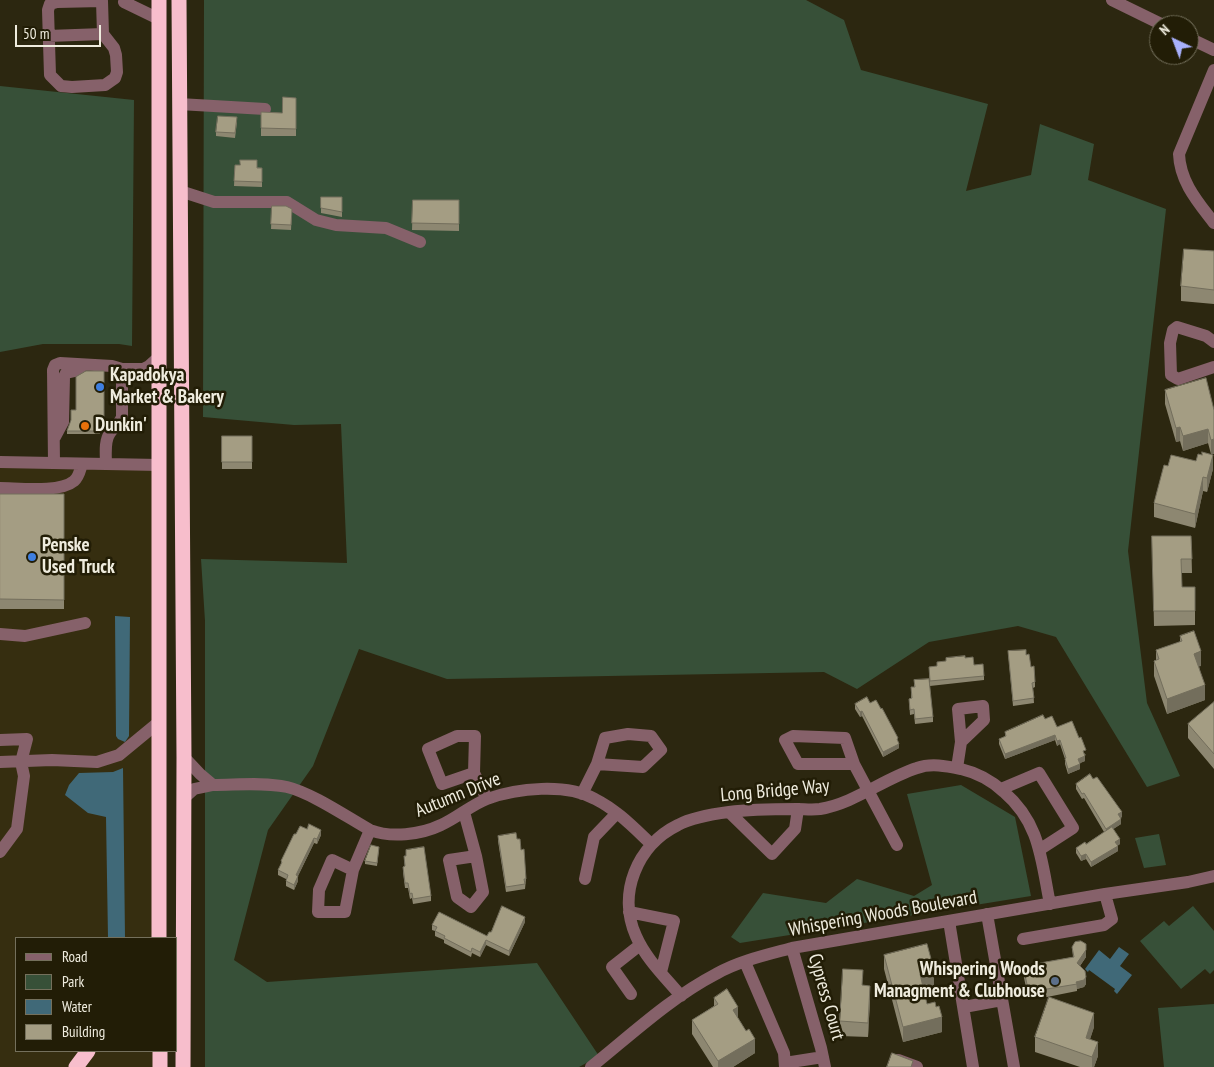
<!DOCTYPE html>
<html>
<head>
<meta charset="utf-8">
<style>
	body { margin:0 }
	#map { position:relative; width:1214px; height:1067px; overflow:hidden; background:#2c2710; font-family:"PT Sans Narrow",sans-serif }
	canvas { display:block }
	.legend { position:absolute; left:15px; top:937px; width:162px; height:115px; box-sizing:border-box; background:#221d06; border:1px solid #74705c; margin:0; padding:6px 9px; list-style:none; font-size:15px; color:#efecde }
	.legend li { display:flex; align-items:center; gap:10px; height:25px }
	.legend b { width:25px; border:1px solid #74705c }
	.north { position:absolute; left:1149px; top:15px; width:50px; height:50px; box-sizing:border-box; background:#221d06; border:1px solid #74705c; border-radius:50%; rotate:317deg; font-size:14px; font-weight:700; line-height:20px; text-align:center; color:#efecde }
	.north::after { content:''; display:block; margin:auto; width:18px; height:22px; background:#a8b0fc; clip-path:polygon(50% 0,100% 100%,50% 72%,0 100%) }
	.scale { position:absolute; left:15px; top:25px; width:86px; height:22px; box-sizing:border-box; border:2px solid #efecde; border-top:0; padding-left:6px; font-size:15px; line-height:18px; white-space:nowrap; color:#efecde; -webkit-text-stroke:4px #221d06; paint-order:stroke }
</style>
</head>
<body>
<div id="map">
<canvas width="1214" height="1067"></canvas>
<ul class="legend">
<li><b style="height:6px;background:#86616a"></b>Road</li>
<li><b style="height:14px;background:#375038"></b>Park</li>
<li><b style="height:14px;background:#406978"></b>Water</li>
<li><b style="height:14px;background:#a49d83"></b>Building</li>
</ul>
<div class="north">N</div>
<div class="scale">50 m</div>
</div>
<script>
const ctx = document.querySelector('canvas').getContext('2d');
ctx.lineJoin = 'round';
function paint(path, color) {
  ctx.fillStyle = color;
  ctx.fill(path, 'evenodd');
}
function strokePath(path, color, width, dash) {
  ctx.strokeStyle = color;
  ctx.lineWidth = width;
  ctx.lineCap = dash ? 'butt' : 'round';
  ctx.setLineDash(dash || []);
  ctx.stroke(path);
}
function drawText(font, color, halo, rows, align = 'center') {
  ctx.font = font + ' "PT Sans Narrow",sans-serif';
  ctx.lineWidth = 5;
  ctx.setLineDash([]);
  ctx.textBaseline = 'middle';
  ctx.strokeStyle = halo;
  ctx.fillStyle = color;
  for (const [text, x, y, turn = 0] of rows) {
    ctx.save();
    ctx.translate(x, y);
    ctx.rotate((+turn || 0) * Math.PI / 180);
    ctx.textAlign = isNaN(turn) ? turn : align;
    if (halo) ctx.strokeText(text, 0, 0);
    ctx.fillText(text, 0, 0);
    ctx.restore();
  }
}
paint(new Path2D(`
	M0 462 159 465V938H16V1051H160V1067H0Z`), '#362e10');
paint(new Path2D(`
	M204 0H806L844 20 861 70 988 104 966 191 1031 175 1040 124 1094 144 1088 180 1166 209 1128 551 1147 703 1180 776 1147 787 1056 637 1018 626 929 642 857 689 824 672 447 679 359 649 313 766 268 830 234 960 267 982 537 963 599 1056 579 1067H205V621L201 559 347 563 341 424 294 425 203 417Z
	M0 86 134 100 132 346 119 344H43L0 352Z
	M961 785 1015 817 1031 896 740 943 731 937 763 893 826 903 857 879 914 896 932 885 907 794Z
	M1159 834 1166 865 1144 868 1135 838Z
	M1193 906 1214 931V970L1210 974 1205 969 1181 989 1140 941 1164 921 1169 926Z
	M1214 1004V1067H1164L1158 1008Z`), '#375038');
paint(new Path2D(`
	M115 616 130 617 129 736 125 742 118 739 116 736Z
	M123 768 125 938H108L106 817 88 813 65 795 69 785 79 773 113 772Z
	M1119 947 1129 954 1120 966 1132 975 1117 994 1114 991 1115 989 1089 970 1088 972 1085 969 1099 950 1110 959Z`), '#406978');
strokePath(new Path2D(`
	M1112 0 1163 25
	M102 1 103 34 114 48 116 55 117 72 115 78 105 85 72 87 61 86 50 75 48 10 50 4 57 2Z
	M124 2 159 19
	M48 36 103 34
	M1189 38 1214 50
	M1214 70 1179 154C1180 182 1198 202 1214 223
	M179 104 265 109
	M180 191 214 202H287L316 220 336 225 386 228 420 242
	M1214 342 1206 336 1177 327 1173 330 1170 343 1171 375 1178 379 1214 367
	M55 437 63 422 64 377 66 373 75 371 82 366
	M0 462 159 465
	M54 463 53 370 55 365 60 363 112 366 122 369H143L149 366 159 357
	M106 464C106 455 104 441 110 433 114 427 119 424 122 417V369
	M0 488C18 488 60 493 74 481 79 477 80 470 82 464
	M0 634 25 636 85 623
	M0 740 27 739 21 762 24 776 17 829 0 852
	M0 762 52 760 97 762 119 755 159 722
	M854 764H798L785 740 793 736 845 738 854 764 897 845
	M957 768 961 742 958 709 983 706 984 720 961 742
	M474 773 475 736H457L428 749 442 784 474 773 487 799
	M213 785C237 785 263 782 287 787 312 793 347 817 370 830 391 838 420 835 441 825 457 818 471 805 487 799 517 788 566 783 595 799 617 810 634 828 651 844
	M1001 789 1039 773 1073 828 1039 850
	M582 794 597 764 605 738 628 734 651 736 661 750 643 767 597 764
	M184 798 194 789 213 785 200 774 184 757
	M464 812 476 856 449 860 457 897 471 907 483 892 476 856
	M729 812 772 854 795 829 798 809
	M353 870 345 912H318L319 890 332 860 353 870 370 830
	M585 879 594 837 617 813
	M629 912 674 921 661 972
	M987 914 1014 1067
	M949 921 973 1067
	M1023 939 1104 925 1112 919 1105 894
	M792 948 821 1048 825 1067
	M745 962 784 1053 785 1067
	M631 994 612 967 640 945
	M681 996C665 977 646 959 636 936 617 894 637 845 678 825 693 817 713 814 729 812 751 809 775 809 797 809 804 809 812 810 820 809 855 803 883 779 917 768 931 763 946 766 961 769 978 773 991 780 1004 792 1040 823 1041 859 1050 904
	M964 1007 1002 1000
	M898 1060 917 1067
	M785 1063 823 1057
	M591 1067C631 1035 670 998 716 974 739 961 766 955 792 948L1105 894 1188 882 1214 876`), '#86616a', 12);
strokePath(new Path2D(`
	M159 0V938
	M179 0 184 757 183 1067
	M160 1051V1067
	M76 1067 88 1051`), '#f7becc', 15);
paint(new Path2D(`
	M296 98V136H261V112L282 113Z
	M237 122 235 138 216 136V132Z
	M235 165 262 168V187L234 186Z
	M321 197H342V217L321 213Z
	M413 200H459V231L412 230Z
	M272 206 292 209 291 230 271 229Z
	M1214 251V304L1181 301V286Z
	M104 371V421H99L100 434H67V431L76 410Z
	M1165 390 1214 410V454H1211L1213 469 1207 492 1203 491 1195 528 1154 517V503L1168 466 1196 461 1202 455 1211 454 1208 443 1183 451 1180 441 1176 442 1165 404Z
	M222 436H252V469H222Z
	M0 494H64V609H0Z
	M1152 536H1191L1192 573H1181L1182 587H1195V625L1154 626Z
	M1180 636 1201 666H1199L1205 700 1167 714 1154 676V661L1156 660V650L1180 642Z
	M1008 651 1026 655 1035 682V687L1033 688 1034 703 1013 706Z
	M965 658 984 676V680L930 686 929 667 937 666Z
	M914 680 933 717V722L915 724 914 714 910 715 909 699 911 698V687H914Z
	M1214 702V769L1188 738V724Z
	M870 703 898 741 899 748 883 757 862 716 860 717 855 709V704Z
	M1045 719 1057 727 1086 755H1084L1085 761 1080 763V769L1068 774 1065 764V759L1060 744 1057 746 1055 740 1005 759 999 744V739L1005 737V732Z
	M1093 779 1122 817 1120 818 1121 824 1113 829 1120 844 1117 846 1118 851 1091 867 1086 859 1081 861 1076 853V848L1086 844 1104 832 1084 798 1082 799 1076 789V784Z
	M296 834 321 835 317 844 314 843 298 876V881L294 890 286 886V879L278 875V870L281 865V861Z
	M498 836 517 839 526 879 525 889 506 892 498 841Z
	M379 849 377 866 365 864V861Z
	M406 850 431 896V901L413 904 412 898 410 899 408 888H405L403 872V867H405L404 856H406Z
	M525 922 509 956 486 945 480 957 472 953 471 957 444 943V940L435 936V931L432 930V925L487 936 491 932Z
	M1072 947 1086 957 1080 966 1086 984 1084 987 1077 989V991L1047 997H1042V994L1028 997 1023 973V966L1073 957Z
	M884 955 934 985 923 988 927 1004 942 1032 903 1042 884 969Z
	M714 998 738 1018 746 1031 755 1053 733 1067H713L692 1034V1020L714 1006Z
	M870 1000 868 1037 840 1036V1021Z
	M1094 1027 1090 1039 1098 1056 1094 1067H1080L1035 1052V1037Z`), '#8d8771');
paint(new Path2D(`
	M1180 427V441L1176 442V428Z
	M1208 429V443L1183 451V436Z
	M1214 439V454H1211V440Z
	M1213 455V469L1207 492V478Z
	M1203 477V491L1195 528V514Z
	M1201 651V666L1194 668V654Z
	M1205 685V700L1167 714V699Z
	M862 711V716L860 717V712Z
	M1055 735V740L1005 759V754Z
	M1060 740V744L1057 746V741Z
	M899 744V748L883 757V752Z
	M1085 756V761L1078 764V759Z
	M1080 764V769L1068 774V769Z
	M1122 812V817L1118 819V814Z
	M1121 819V824L1106 834V829Z
	M321 830V835L317 844V839Z
	M314 838V843L296 880V875Z
	M1120 839V844L1115 847V842Z
	M1118 846V851L1091 867V862Z
	M1086 854V859L1081 861V856Z
	M298 876V881L294 890V885Z
	M525 917V922L509 956V951Z
	M486 940V945L480 957V952Z
	M1086 950V957L1077 970V963Z
	M934 970V985L920 988V974Z
	M1086 977V984L1084 987 1077 989 1076 982Z
	M870 986V1000L868 1037V1023Z
	M738 1007V1021L733 1010Z
	M1094 1013V1027L1086 1052V1038Z
	M942 1017V1032L903 1042V1027Z
	M755 1039V1053L733 1067H718V1061Z
	M1098 1042V1056L1094 1067H1092V1057Z`), '#736e5c');
const building = new Path2D(`
	M283 97 296 98V129L261 128V112L282 113Z
	M218 116 237 117 235 133 216 132Z
	M240 160H257V168H262V182L234 181 235 165H240Z
	M321 197H342V212L321 208Z
	M413 200H459V224L412 223Z
	M272 206H286L292 209 291 225 271 224Z
	M1184 249 1214 251V290L1181 286Z
	M86 371H104V418H99L100 431H67L71 420V410H76V377Z
	M1206 378 1214 410V439L1211 440 1208 429 1183 436 1180 427 1176 428 1165 390Z
	M222 436H252V462H222Z
	M1202 452 1213 455 1207 478 1203 477 1195 514 1154 503 1164 465 1168 466 1171 455 1196 461 1198 454 1202 455Z
	M0 494H64V600L0 599Z
	M1152 536H1191L1192 559H1181L1182 587H1195V611H1154Z
	M1194 631 1201 651 1194 654 1205 685 1167 699 1154 661 1159 659 1156 650 1182 641 1180 636Z
	M1026 650V655L1029 654 1031 667 1034 666 1035 682 1032 683 1034 698 1013 701 1008 651Z
	M965 656V658L973 657 974 665 983 664 984 676 930 681 929 667 937 666V662L946 661V658Z
	M929 679 933 717 915 719 914 709 910 710 909 699 912 698 911 687H915L914 680Z
	M867 697 870 703 876 700 881 709 882 708 898 738 897 739 899 744 883 752 862 711 860 712 855 704Z
	M1214 702V754L1188 724Z
	M1043 715 1045 719 1052 716 1057 727 1072 721 1079 738 1081 737 1086 750 1083 751 1085 756 1078 759 1080 764 1068 769 1065 759 1066 758 1060 740 1057 741 1055 735 1005 754 999 739 1006 736 1005 732Z
	M1090 774 1093 779 1097 777 1122 812 1118 814 1121 819 1106 829 1084 793 1082 794 1076 784Z
	M309 824 321 830 317 839 314 838 296 875 298 876 294 885 286 881 288 875 278 870 282 862 281 861 294 834H296L300 826 307 829Z
	M1112 827 1120 839 1115 842 1118 846 1091 862 1086 854 1081 856 1076 848 1085 842 1086 844Z
	M516 833 517 839H520L521 850 524 849 526 879H524L525 884 506 887 498 836Z
	M371 845 379 847 377 863 365 861Z
	M424 847 431 896 413 899 412 893 410 894 408 883H405L403 867 405 866 404 856H406V850Z
	M502 906 525 917 509 951 486 940 480 952 472 948 471 952 444 938 445 936 435 931 437 927 432 925 439 912 487 936 489 932H491Z
	M1081 941 1086 944V950L1077 963 1085 971 1086 977 1084 980 1076 982 1077 984 1047 989H1042V987L1028 989 1023 966 1074 957 1072 947 1075 942Z
	M927 944 934 970 920 974 927 1004 935 1002 936 1007 939 1006 942 1017 903 1027 884 955Z
	M843 969 863 970 862 985 870 986 868 1023 840 1021Z
	M727 989 738 1007 733 1010 746 1031 749 1029 755 1039 718 1061 692 1020 718 1004 714 998Z
	M1049 997 1094 1013 1086 1038 1098 1042 1092 1057 1035 1037Z
	M892 1053 913 1061 911 1067H887Z`);
paint(building, '#a49d83');
strokePath(building, '#736e5c', 1);
for (const [x, y, r, color] of [
	[100,387,5,"#3f7fe0"],
	[85,426,5,"#e8710a"],
	[32,557,5,"#3f7fe0"],
	[1055,981,5,"#5c6f8a"]
]) {
  const dot = new Path2D();
  dot.arc(x, y, r, 0, 2 * Math.PI);
  ctx.fillStyle = color;
  ctx.fill(dot);
  strokePath(dot, '#221d06', 2);
}
drawText('bold 19px', '#efecde', '#221d06', [
	["Kapadokya",110,376],
	["Market & Bakery",110,398],
	["Dunkin'",95,426],
	["Penske",42,546],
	["Used Truck",42,568],
	["Whispering Woods",1045,970,"right"],
	["Managment & Clubhouse",1045,992,"right"]
], 'left');
drawText('19px', '#efecde', '#221d06', [
	["Long Bridge Way",775,791,-5],
	["Autumn Drive",458,795,-22],
	["Whispering Woods Boulevard",883,914,-10],
	["Cypress Court",826,997,74]
]);
</script>
</body>
</html>
